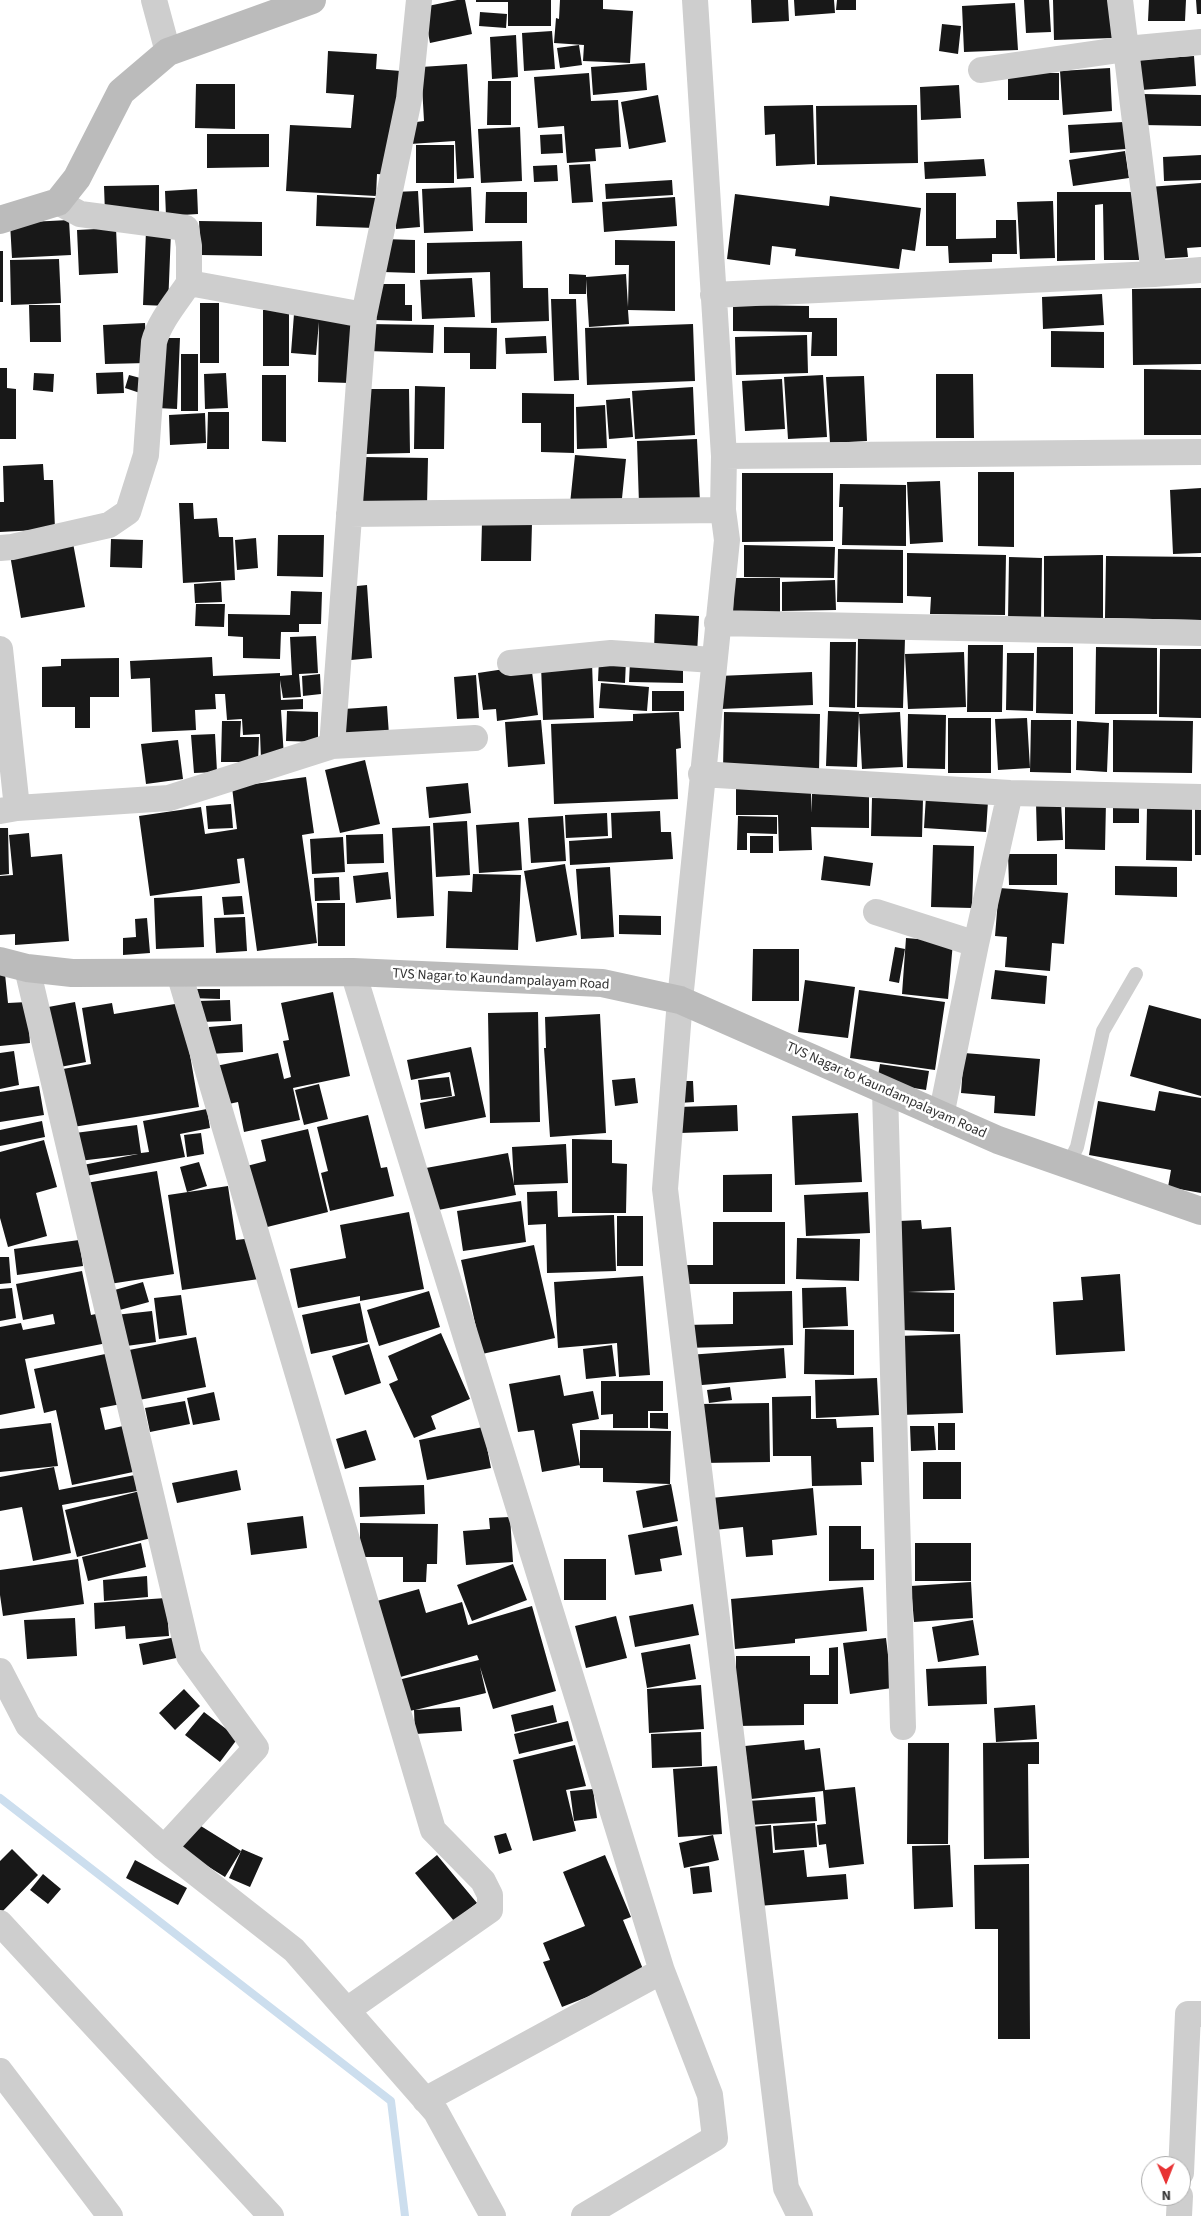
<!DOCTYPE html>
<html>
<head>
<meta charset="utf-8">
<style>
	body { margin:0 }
	#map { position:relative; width:1201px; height:2216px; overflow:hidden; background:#fff; font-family:"Source Sans 3",sans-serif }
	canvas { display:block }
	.north { position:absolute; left:1141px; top:2156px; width:50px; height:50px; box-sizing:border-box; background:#fff; border:1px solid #adadad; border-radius:50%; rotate:179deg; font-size:14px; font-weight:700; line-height:20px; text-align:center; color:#313131 }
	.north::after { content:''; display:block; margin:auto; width:18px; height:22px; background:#e83334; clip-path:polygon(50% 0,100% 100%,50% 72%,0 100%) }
</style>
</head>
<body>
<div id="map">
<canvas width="1201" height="2216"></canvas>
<div class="north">N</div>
</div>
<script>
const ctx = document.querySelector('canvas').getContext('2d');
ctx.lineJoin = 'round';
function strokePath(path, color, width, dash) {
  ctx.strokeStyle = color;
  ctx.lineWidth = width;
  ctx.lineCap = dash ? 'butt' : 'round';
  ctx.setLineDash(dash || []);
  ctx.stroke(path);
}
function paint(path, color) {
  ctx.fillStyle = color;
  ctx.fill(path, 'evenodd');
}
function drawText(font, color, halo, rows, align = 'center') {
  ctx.font = font + ' "Source Sans 3",sans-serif';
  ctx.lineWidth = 5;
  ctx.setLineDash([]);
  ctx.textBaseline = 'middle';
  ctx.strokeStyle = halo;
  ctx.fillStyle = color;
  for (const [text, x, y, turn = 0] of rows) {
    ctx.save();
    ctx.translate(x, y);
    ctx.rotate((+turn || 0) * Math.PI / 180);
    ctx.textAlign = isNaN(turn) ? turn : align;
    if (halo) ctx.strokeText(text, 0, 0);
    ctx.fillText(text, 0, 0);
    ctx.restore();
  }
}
strokePath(new Path2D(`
	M0 1798 391 2101 405 2216`), '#ccdeee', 8);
paint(new Path2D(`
	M457 0H465L472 34 430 43 423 7Z
	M476 0H551V26H508V2H476Z
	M560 0H603V9L633 11 630 63 583 61 584 45 554 43 556 18 559 19Z
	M751 0H788L789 21 752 23Z
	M794 0H834L835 13 795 16Z
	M837 0H856V10H836Z
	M1024 0H1049L1051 32 1026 33Z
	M1053 0H1112L1113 38 1054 40Z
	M1149 0H1186L1185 21H1148Z
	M1196 0H1201V14H1197Z
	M1015 3 1018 50 964 52 962 6Z
	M480 12 507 14 506 28 479 26Z
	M942 24 961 26 958 54 939 51Z
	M552 31 555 69 524 71 522 33Z
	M516 35 518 77 492 79 490 37Z
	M579 45 582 65 560 68 557 48Z
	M328 51 377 54 376 69 401 71 391 175 377 174 376 196 286 191 290 125 351 128 354 95 326 93Z
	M1194 56 1196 86 1141 90 1139 60Z
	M645 63 647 90 593 95 591 67Z
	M467 64 474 178 457 179 455 141 410 144 409 123 424 121 421 67Z
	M1110 68 1112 111 1063 115 1060 71Z
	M589 73 591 101 618 100 621 147 595 149 596 161 567 163 564 126 538 128 534 77Z
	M1008 73H1059V100H1008Z
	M488 81H511V125H487Z
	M196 84H235V129L195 128Z
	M959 85 961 118 921 120 920 87Z
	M1142 94 1201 95V126L1142 125Z
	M658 95 666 142 629 149 621 102Z
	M813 105 815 164 776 166 775 134 765 135 764 106Z
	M917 105 918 163 817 165 816 106Z
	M1124 122 1126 149 1070 153 1068 125Z
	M520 127 522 181 481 183 478 129Z
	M207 134H269V167L207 168Z
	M562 134 563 153 541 154 540 135Z
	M416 145H454V183H416Z
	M1125 151 1129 178 1073 186 1069 160Z
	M1201 155V180L1164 181 1163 157Z
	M984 159 986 176 925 179 924 162Z
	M590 164 593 202 572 203 569 165Z
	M557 165 558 181 534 182 533 166Z
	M672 180 673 195 606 199 605 184Z
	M1201 183V247L1187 248 1188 257 1154 259 1149 187Z
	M159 185V213H105L104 186Z
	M471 187 473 231 424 233 422 189Z
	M197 189 198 214 166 216 165 191Z
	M418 191 420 227 396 229 394 192Z
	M486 192H527V223H485Z
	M1057 192H1139V260H1104L1103 204 1095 205V260L1057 261Z
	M926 193H956V239L996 238V220H1016L1017 254H992V262L949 263 948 246H926Z
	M735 194 829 206 830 196 921 208 915 251 902 249 899 269 795 256 796 249 772 246 770 265 727 259Z
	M317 195 376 198 375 228 316 226Z
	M675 197 677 226 604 232 602 202Z
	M1053 201 1055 258 1020 259 1017 202Z
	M69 220 71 255 12 258 10 223Z
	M199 221 262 222V256L201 255Z
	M116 228 118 273 79 275 77 230Z
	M146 231 171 232 168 306 143 305Z
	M383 239 415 240V273L383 272Z
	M615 240 675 241V311L628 310 629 324 589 327 586 279V294H569V274L586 275V277L626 274 628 307 629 265H615Z
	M522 241 523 288H548L549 321 491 323 490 272 427 274V243Z
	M0 251H3V302H0Z
	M59 259 61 303 11 305 10 260Z
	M472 278 475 317 422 319 420 280Z
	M374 284H405V305H412V321L374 320Z
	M1201 288V364L1133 365 1132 289Z
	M1102 294 1104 325 1043 329 1042 297Z
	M551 299H576L579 380 554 381Z
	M200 303H219V363H200Z
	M29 305H60L61 342H30Z
	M733 305 809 306V318H837V356H811L812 332 733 331Z
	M289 309V366H263V310Z
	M294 314 351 319 350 383 318 382 319 322 316 355 291 353Z
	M145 323 147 363 105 364 103 325Z
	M368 324 434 325 433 353 367 351Z
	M693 324 695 381 587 385 585 328Z
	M444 327 497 328 496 369H470V353H444Z
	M1051 331 1104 332V368L1051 367Z
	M807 335 808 373 736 375 735 337Z
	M546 336 547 353 506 354 505 338Z
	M160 338H180L177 409 157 408Z
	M181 354H198V411H181Z
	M0 368H7V388L16 389V439H0Z
	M1144 369 1201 370V435H1144Z
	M123 372 124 393 97 394 96 373Z
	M34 373 54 374 53 392 33 390Z
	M226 373 228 408 205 409 204 374Z
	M936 374H973L974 438H936Z
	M129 375 144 379 140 393 125 388Z
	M262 375H286V442L262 441Z
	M823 375 827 437 788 439 784 377Z
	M864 376 867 441 830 443 826 377Z
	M782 379 785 429 745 431 742 381Z
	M415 386 445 387 444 449H414Z
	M693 387 695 435 635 439 632 391Z
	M364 389H409L410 453 365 454Z
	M522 393 574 394V453L541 452V423H522Z
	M630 398 633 437 609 439 606 400Z
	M605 405 607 448 577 449 576 407Z
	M208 412H229V449H207Z
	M205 413 206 443 170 445 169 415Z
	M697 439 700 502 639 504 637 441Z
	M575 455 626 459 621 508 570 504Z
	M363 457 428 458 427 505 363 504Z
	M43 464 44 480H53L55 529 0 532V502H4L3 466Z
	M978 472H1014V547L978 546Z
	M742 473H833V541L742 542Z
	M940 481 943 542 910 544 907 482Z
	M840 484 906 485V546L842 545 843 507H839Z
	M1201 488V553L1173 554 1170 490Z
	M179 503H193L194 519 217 518 219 537H233L235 580 183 583Z
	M482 522 532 523 531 561H481Z
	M278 535H324L323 577 277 576Z
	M256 538 258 568 237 570 235 540Z
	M111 539 143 540 142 568 110 567Z
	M73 543 85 607 21 618 10 555Z
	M744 545 835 547 834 578 744 577Z
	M838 549 903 550V603L837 602Z
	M907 553 1006 555 1005 615 930 614 931 597 907 596Z
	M1103 555V621L1044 622V556Z
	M1106 556 1201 557V620L1105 618Z
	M1009 557 1042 558 1041 621 1008 620Z
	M734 578H780V617L733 616Z
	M835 580 836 610 782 611V582Z
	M221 582 222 602 195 603 194 584Z
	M367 585 372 658 351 660 347 587Z
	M291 591 322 592 321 624H299V632H281L280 659 243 658V637L228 636V614L290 615Z
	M196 604H225L224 627 195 626Z
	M655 614 699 616 697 654 654 652Z
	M316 636 318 673 299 674 301 697 283 698 280 680 281 700 303 699V709L281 710 284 758 261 759 260 734 243 735 242 719 227 720 225 694H215L216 709 195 710 196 730 152 732 150 678 131 679 130 661 212 657 213 676 280 673V676L292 675 290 637Z
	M858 637 905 638 903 708 857 707Z
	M830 642H856L855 708 829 707Z
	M968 645H1003L1002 712H967Z
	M1037 647H1073V714L1036 713Z
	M1096 647 1157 648V714H1095Z
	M1160 649H1201V718L1159 717Z
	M964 652 966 707 908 709 905 654Z
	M1007 653H1034L1033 711 1006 710Z
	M119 658V697H90V728H75V707H42V667L61 666V659Z
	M599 659 626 660 625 683 598 681Z
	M630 662 683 663V683L629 682Z
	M592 663 594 718 543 720 541 665Z
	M531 665 538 715 497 721 496 709 483 710 478 673Z
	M812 672 813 705 721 709 719 676Z
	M320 674 321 694 303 696 302 676Z
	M476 675 479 718 457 719 454 677Z
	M601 683 649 687 647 711 599 708Z
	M652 691H684V711H652Z
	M387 706 389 735 346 738 344 709Z
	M287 711 318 712V742L286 741Z
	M828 711 859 712 857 767 826 766Z
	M679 712 681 748 676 749 678 799 554 804 551 724 633 721V714Z
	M724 712 820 714 819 772 723 771Z
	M900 712 903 767 862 769 859 714Z
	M908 714 946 715 945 769 907 768Z
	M948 718H991V773H948Z
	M1027 718 1030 768 998 770 995 719Z
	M541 720 545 764 508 767 505 722Z
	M1031 720H1071V773L1030 772Z
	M1113 720 1193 721 1192 773 1113 772Z
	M222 721H241L240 737H259L258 762H221Z
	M1077 721 1109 723 1107 772 1076 770Z
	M215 734 217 772 194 773 191 735Z
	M178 740 183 779 146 784 141 744Z
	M365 760 380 824 340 833 325 770Z
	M306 777 314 833 302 835 317 943 257 951 244 858 237 859 240 883 150 896 139 816 201 807 205 834 237 829 232 787Z
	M468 783 471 813 429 818 426 787Z
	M811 784V813L812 794 869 795V828L811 827 812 850 779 851 778 815H736V786Z
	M926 796 988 801 986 832 924 828Z
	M872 798 923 799 922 837 871 836Z
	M1065 801H1106L1105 850 1065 849Z
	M1061 802 1063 840 1037 841 1036 803Z
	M1113 803H1139V823H1113Z
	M231 804 233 828 208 829 206 806Z
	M1147 807 1192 808V861L1146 860Z
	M1195 807H1201V855H1195Z
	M660 811 661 832H671L673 859 570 865 569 841 612 838 611 813Z
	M607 813 608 836 566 838 565 815Z
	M563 816 566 861 531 863 528 818Z
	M738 816 777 817V834L747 833V850H737Z
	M467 821 470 875 436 877 433 823Z
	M519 822 522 870 479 873 476 825Z
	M430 826 434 916 397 918 392 828Z
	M0 828H8L9 874 0 875Z
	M29 833 31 857 62 854 69 941 15 945V934L0 935V876L13 875 9 835Z
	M383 834 384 863 347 864 346 835Z
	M750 836H773V853H750Z
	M343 837 345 872 312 874 310 839Z
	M933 845 974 846 972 908 931 907Z
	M1008 854H1057V885H1009Z
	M824 856 873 863 870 886 821 880Z
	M565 864 577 935 536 942 524 871Z
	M1115 866 1177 867V897L1115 895Z
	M610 867 614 937 581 939 576 869Z
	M388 872 391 899 356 903 353 876Z
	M473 874 521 875 518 950 446 948 448 891 472 892Z
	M339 877 340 900 315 901 314 878Z
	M999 888 1068 893 1064 944 1052 943 1050 971 1005 967 1007 937 995 936Z
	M202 896 204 947 156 949 154 898Z
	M242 896 244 914 224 915 222 897Z
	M317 903H345V946H318Z
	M619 915 661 916V935L619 934Z
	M245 917 247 951 216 953 214 918Z
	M147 918 150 953 123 955V938L136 937 135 919Z
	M906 938 953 942 948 999 902 994Z
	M895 947 905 949 899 983 889 981Z
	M753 949H799V1001H752Z
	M995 970 1047 976 1045 1004 991 999Z
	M5 974 8 1003 27 1002 30 1043 0 1046V975Z
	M805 980 855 987 848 1038 798 1032Z
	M190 989H220V999L189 998Z
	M859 990 945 1002 935 1070 850 1058Z
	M333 992 350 1076 293 1088 300 1120 244 1132 238 1102 224 1105 216 1066 278 1053 284 1079 291 1077 283 1041 289 1040 281 1003Z
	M230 1000 231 1021 199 1022 198 1001Z
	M75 1002 86 1062 55 1068 43 1008Z
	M112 1003 114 1014 181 1003 199 1107 73 1127 63 1069 91 1064 82 1008Z
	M1149 1005 1201 1019V1096L1130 1076Z
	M538 1012 540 1122 490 1123 488 1013Z
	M600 1014 606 1133 550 1137 544 1048H546L545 1017Z
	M242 1024 243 1052 210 1054 209 1027Z
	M471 1047 486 1117 425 1129 420 1103 455 1096 450 1072 411 1080 407 1060Z
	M14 1051 19 1085 0 1089V1053Z
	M964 1053 1040 1059 1035 1116 994 1113 995 1096 961 1093Z
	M880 1064 929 1071 926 1090 877 1082Z
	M449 1077 452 1096 421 1100 418 1080Z
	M635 1078 638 1103 615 1106 612 1080Z
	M678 1081H693L694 1102 679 1103Z
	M319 1084 328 1119 304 1125 295 1090Z
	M39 1086 44 1115 0 1122V1092Z
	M1159 1091 1201 1098V1193L1168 1187 1171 1170 1089 1155 1098 1101 1155 1111Z
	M737 1105 738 1131 680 1133 679 1107Z
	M207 1109 210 1128 180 1134 185 1157 86 1176 83 1165 138 1154 79 1161 75 1133 137 1125 141 1153 149 1152 143 1121Z
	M858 1113 862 1182 795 1185 792 1116Z
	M368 1115 381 1168 387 1167 394 1196 330 1211 321 1173 328 1171 317 1127Z
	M42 1121 45 1137 0 1146V1130Z
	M308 1129 328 1212 259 1229 243 1167 266 1161 261 1140Z
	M201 1133 204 1154 187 1157 184 1135Z
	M572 1139 612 1140V1163L627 1164 626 1213H572Z
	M44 1140 57 1187 36 1193 47 1236 8 1247 0 1218V1152Z
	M566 1144 568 1183 514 1185 512 1147Z
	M508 1153 516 1195 433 1211 426 1168Z
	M199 1162 207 1186 187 1192 180 1167Z
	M157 1171 174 1274 103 1285 86 1183Z
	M772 1174V1212H723V1175Z
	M228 1186 236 1240 253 1238 259 1279 182 1290 168 1195Z
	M557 1191 558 1217 614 1215 616 1271 547 1273 546 1224 528 1225 527 1192Z
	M868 1192 870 1233 806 1236 804 1195Z
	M521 1201 526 1242 463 1251 457 1211Z
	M409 1212 424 1289 360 1301V1296L298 1308 290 1269 346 1258 340 1225Z
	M617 1216H643V1266H617Z
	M921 1220 922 1229 951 1227 955 1290 908 1292 954 1293V1332L900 1330 899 1221Z
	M713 1222H785V1284H687V1265H713Z
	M797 1238 860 1239 859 1281 796 1279Z
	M79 1240 83 1266 17 1275 14 1249Z
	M534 1245 555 1338 482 1354 461 1260Z
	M0 1257H9L11 1283 0 1284Z
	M82 1271 91 1315 101 1313 107 1343 25 1359 35 1408 0 1415V1327L21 1323 23 1330 55 1324 53 1314 23 1320 16 1284Z
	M1120 1274 1125 1351 1056 1355 1053 1302 1083 1300 1081 1277Z
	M643 1276 650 1375 619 1377 617 1343 558 1348 554 1282Z
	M143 1282 149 1302 116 1311 111 1291Z
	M846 1287 848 1326 803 1328 802 1288Z
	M12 1288 16 1318 0 1321V1289Z
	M429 1291 440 1327 379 1346 367 1310Z
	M792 1291 793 1345 685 1348V1325L733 1324V1292Z
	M181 1295 187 1335 159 1339 154 1298Z
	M360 1303 368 1342 311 1354 302 1315Z
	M152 1311 156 1342 119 1347 115 1315Z
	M805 1329 854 1330V1375L804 1374Z
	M441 1333 470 1399 431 1416 436 1429 414 1438 389 1384 398 1380 388 1356Z
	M960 1334 963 1413 900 1415 898 1336Z
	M196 1337 206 1387 139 1400 129 1350Z
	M369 1344 381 1383 345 1395 332 1356Z
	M612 1345 616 1376 586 1379 583 1349Z
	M784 1348 786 1378 690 1386 688 1355Z
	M110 1353 121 1404 100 1408 105 1430 123 1426 133 1472 72 1485 56 1410 44 1413 34 1369Z
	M560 1375 564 1396 593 1391 599 1419 572 1424 580 1465 542 1472 534 1430 518 1432 509 1384Z
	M877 1378 879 1415 816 1418 815 1380Z
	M601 1381H663V1411H648V1428H613V1414L601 1415Z
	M730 1387 732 1400 709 1403 707 1390Z
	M214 1392 220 1420 193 1425 187 1398Z
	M811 1396V1419H836L837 1428 873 1427 874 1462H861L862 1485 812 1486 811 1456H773L772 1397Z
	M185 1401 190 1424 150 1432 145 1408Z
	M769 1403 770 1462 701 1463 700 1404Z
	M650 1413H668V1429L650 1428Z
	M51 1423 58 1466 0 1472V1429Z
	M938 1423H955V1450H938Z
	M910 1426H934L936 1450 911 1451Z
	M483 1427 491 1468 427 1480 419 1440Z
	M366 1430 376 1460 345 1469 336 1439Z
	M580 1430 671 1431 670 1484 603 1482V1468H580Z
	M923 1462H961V1499H923Z
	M54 1467 59 1490 135 1475 137 1491 62 1505 71 1553 33 1561 22 1507 0 1511V1477Z
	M237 1470 241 1490 177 1503 172 1483Z
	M671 1484 678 1521 643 1528 636 1491Z
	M424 1485 425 1514 360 1517 359 1487Z
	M813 1488 817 1535 772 1540 773 1555 746 1557 743 1527 714 1530 711 1498Z
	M140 1491 151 1538 77 1557 65 1510Z
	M303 1516 307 1548 251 1555 247 1523Z
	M510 1517 513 1562 466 1565 463 1531 490 1529 489 1518Z
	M360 1523 438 1524 437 1564H427L426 1582H403V1557H360Z
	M677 1526 682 1555 660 1559 662 1571 635 1575 628 1535Z
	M829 1526H861V1549H874V1580L829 1581Z
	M141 1543 146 1567 88 1581 82 1557Z
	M915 1543H971V1581H915Z
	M78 1559 84 1604 3 1616 0 1595V1570Z
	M564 1559H606V1600H564Z
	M513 1564 527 1600 472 1621 457 1585Z
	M147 1576 148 1597 104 1601 103 1580Z
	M971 1582 973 1618 914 1622 911 1586Z
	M863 1587 867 1631 795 1639V1643L735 1649 731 1599Z
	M419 1589 426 1613 462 1602 468 1625 532 1606 556 1691 493 1709 480 1667 486 1693 415 1710 460 1707 462 1731 415 1734 414 1710 405 1712 398 1680 479 1660 477 1655 390 1680 370 1603Z
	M166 1598 169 1636 126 1639 125 1626 95 1629 94 1603Z
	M693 1604 699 1635 635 1647 629 1616Z
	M616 1616 627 1658 586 1668 575 1626Z
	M75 1618 77 1656 27 1659 24 1620Z
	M973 1620 979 1655 938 1662 932 1627Z
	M176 1637 181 1657 143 1665 139 1644Z
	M886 1638 892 1688 850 1694 843 1643Z
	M690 1644 696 1679 647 1688 641 1653Z
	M838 1647V1704H804V1725L736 1726V1656H810V1675H829V1648Z
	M986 1666 987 1704 928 1706 926 1669Z
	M701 1685 704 1729 649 1733 647 1689Z
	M184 1689 200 1706 175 1730 159 1713Z
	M553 1705 557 1722 515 1732 511 1715Z
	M1035 1705 1037 1739 996 1742 994 1708Z
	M204 1712 238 1738 220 1762 185 1735Z
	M568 1721 573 1741 519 1754 514 1734Z
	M701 1732 702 1766 652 1768 651 1734Z
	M804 1740 805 1750 820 1748 825 1790 855 1787 864 1864 829 1868 826 1844 819 1845 817 1825 826 1824 823 1791 751 1799 745 1746Z
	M1039 1742V1764H1028L1029 1858 984 1859 983 1743Z
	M908 1743H949L948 1844H907Z
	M575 1745 586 1786 566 1790 576 1831 533 1841 513 1760Z
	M717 1766 722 1834 678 1837 673 1769Z
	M593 1789 597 1818 574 1821 570 1791Z
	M815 1797 817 1821 749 1825 747 1801Z
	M196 1823 241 1851 225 1877 180 1849Z
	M815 1823 817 1847 775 1850 773 1826Z
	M771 1825 773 1853 804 1850 807 1877 846 1874 848 1899 758 1906 751 1827Z
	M506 1833 512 1850 499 1854 494 1836Z
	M713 1835 719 1860 684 1868 679 1843Z
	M950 1845 953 1907 914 1909 912 1846Z
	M12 1849 38 1875 0 1914V1861Z
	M242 1849 263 1858 250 1887 229 1878Z
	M437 1855 477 1903 454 1921 415 1873Z
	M605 1855 631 1917 623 1920 645 1974 562 2007 543 1962 550 1960 543 1943 585 1926 563 1872Z
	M135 1860 187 1888 178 1905 126 1878Z
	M1029 1864 1030 2039H998V1929H975L974 1865Z
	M709 1866 712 1892 693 1894 690 1868Z
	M43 1874 61 1889 48 1904 30 1890Z`), '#181818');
strokePath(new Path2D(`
	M1068 1165 1077 1147 1103 1031 1136 974`), '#cecece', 14);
strokePath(new Path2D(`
	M154 0 168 52
	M695 0 724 456 723 510 727 540 680 1000 665 1189 786 2188 800 2216
	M1120 0 1126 49 1201 42
	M981 70 1126 49 1154 274
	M58 202 80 214 186 228 189 246V283L364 315
	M713 295 1154 274 1201 270
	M724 456 1201 452
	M349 514 723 510
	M0 548 12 547 109 525 128 512 146 455 154 342C159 322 177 301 189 283
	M717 623 1201 633
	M0 649 17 808
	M510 663 611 653 713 660
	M332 746 475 738
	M701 774 1010 793 1201 797
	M0 811 17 808 169 798 332 746 364 315 409 99 419 0
	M876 912 976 944
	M27 968 189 1656 256 1748 164 1848
	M353 972 662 1971 710 2095 715 2138 584 2216
	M179 973 433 1830 483 1881 490 1895V1910L347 2010
	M885 1091 903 1727
	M941 1116 976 944 1010 793
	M0 1671 28 1725 164 1848 294 1950 436 2112 493 2216
	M0 1923 271 2216
	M0 2071 110 2216
	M425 2100 662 1971
	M1181 2173 1188 2014H1201
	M1179 2216 1180 2196`), '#cecece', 26);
strokePath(new Path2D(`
	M0 220 58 202 77 178 121 92 168 52 312 0
	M0 961 27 968 72 973 353 972 602 983 680 1000 998 1140 1201 1211`), '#bbb', 28);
drawText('14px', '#313131', '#fff', [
	["TVS Nagar to Kaundampalayam Road",501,980,3],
	["TVS Nagar to Kaundampalayam Road",886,1091,24]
]);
</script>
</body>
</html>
